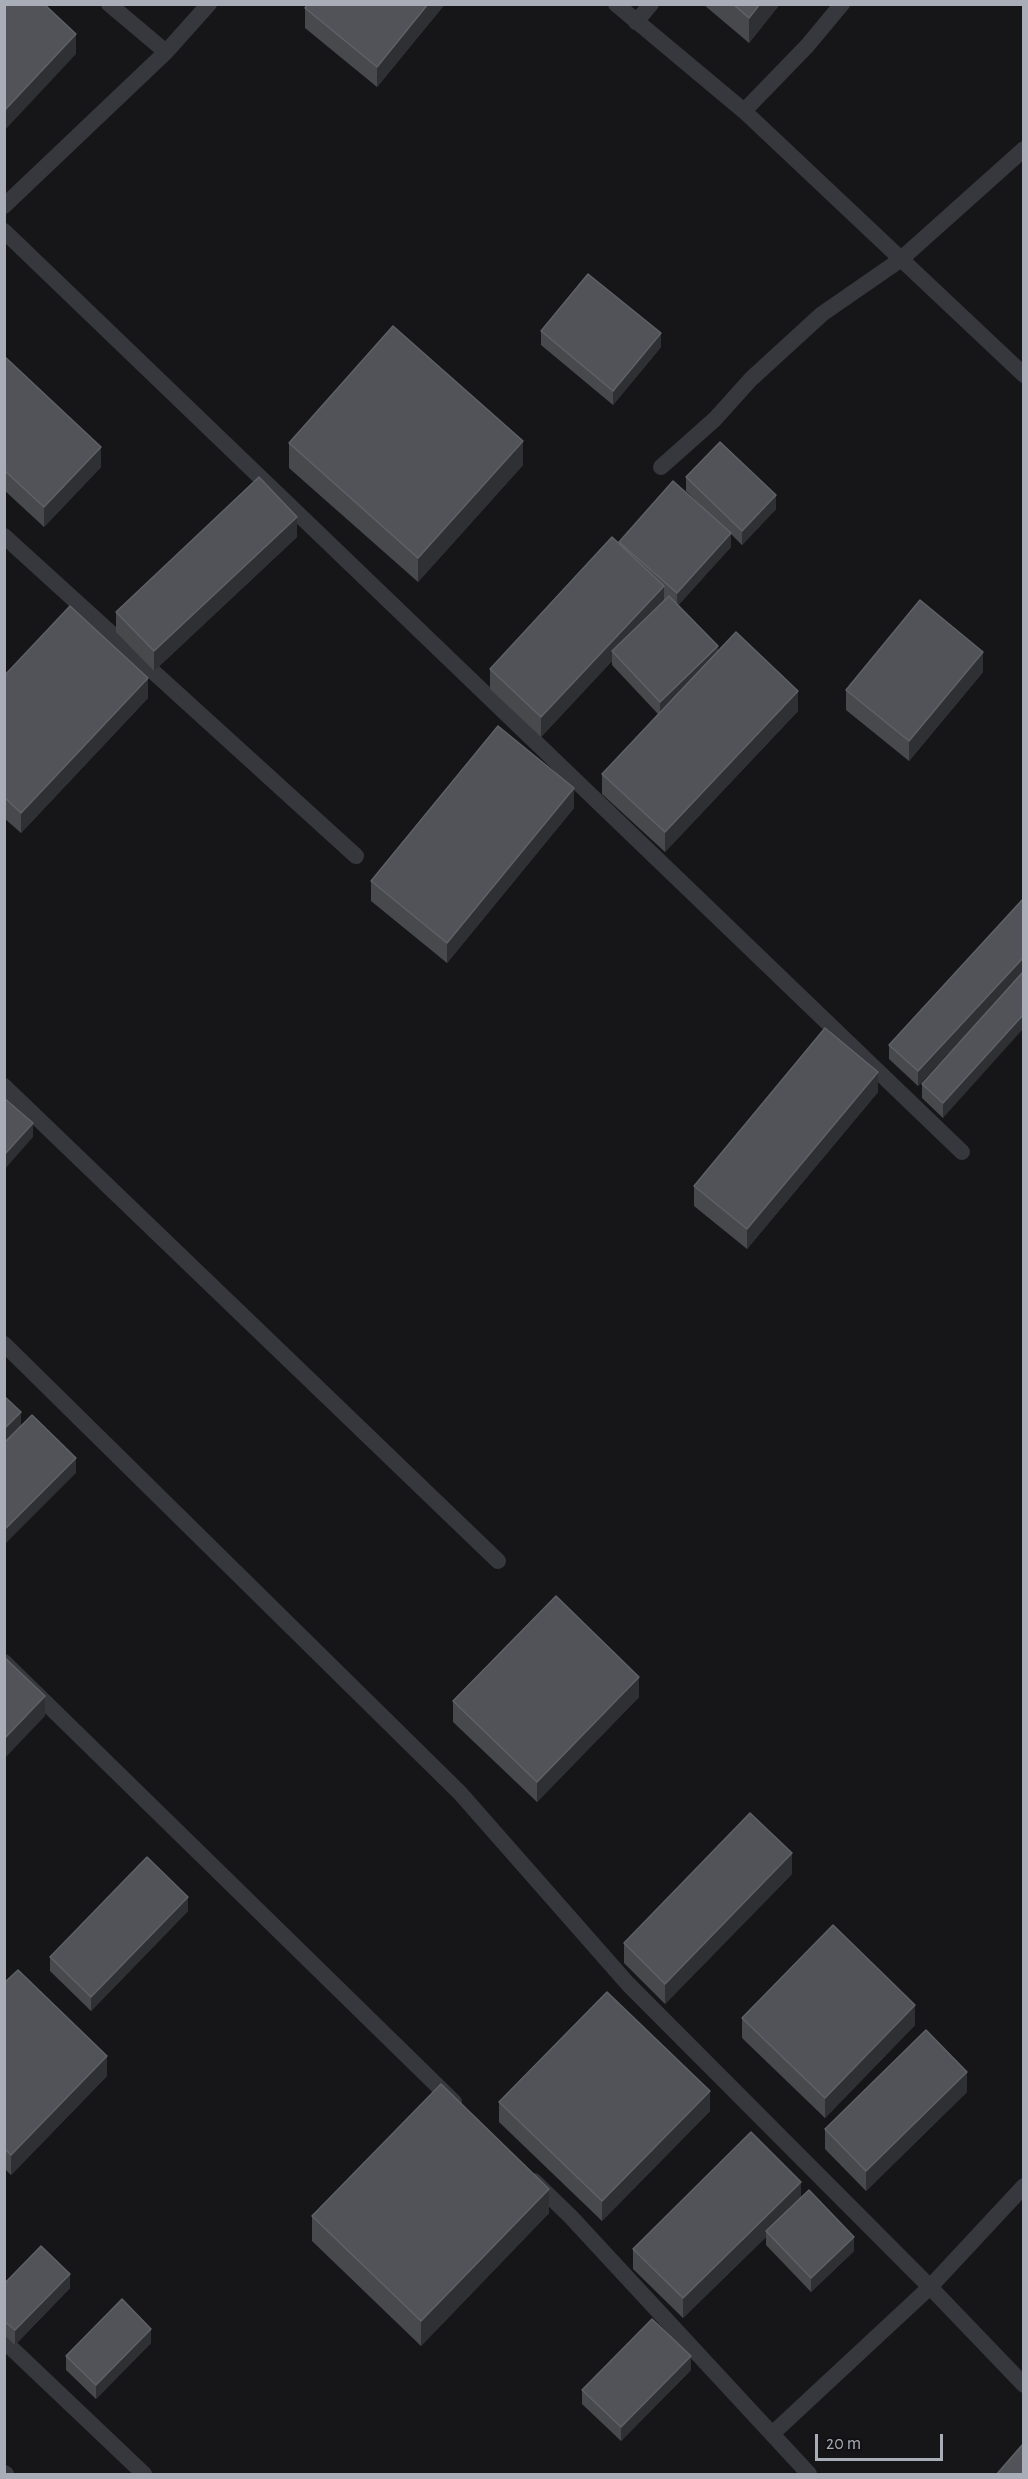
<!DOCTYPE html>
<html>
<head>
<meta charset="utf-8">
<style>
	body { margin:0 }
	#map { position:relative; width:1028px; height:2479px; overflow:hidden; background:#161618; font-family:"Alegreya Sans",sans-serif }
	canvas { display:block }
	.frame { position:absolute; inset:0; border:6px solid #a8adb8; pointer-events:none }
	.scale { position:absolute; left:815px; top:2434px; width:128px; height:27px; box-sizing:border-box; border:3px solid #a8adb8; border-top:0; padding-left:8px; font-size:18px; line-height:21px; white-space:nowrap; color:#a8adb8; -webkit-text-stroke:4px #111113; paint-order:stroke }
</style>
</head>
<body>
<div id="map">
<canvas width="1028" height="2479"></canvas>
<div class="frame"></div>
<div class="scale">20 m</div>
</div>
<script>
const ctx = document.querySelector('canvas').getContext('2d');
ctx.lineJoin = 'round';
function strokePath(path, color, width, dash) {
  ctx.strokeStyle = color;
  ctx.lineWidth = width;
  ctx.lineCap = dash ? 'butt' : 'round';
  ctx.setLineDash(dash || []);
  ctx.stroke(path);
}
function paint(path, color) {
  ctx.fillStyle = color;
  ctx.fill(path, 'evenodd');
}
strokePath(new Path2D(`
	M109 4 166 52
	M616 4 744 111 1024 375
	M636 22 651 4
	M744 111 807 46 842 4
	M4 206 166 52 209 4
	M4 231 962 1152
	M661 467 715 419 751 379 822 314 900 260 1024 149
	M4 536 356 856
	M4 1086 498 1561
	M4 1344 460 1793 628 1984 930 2287 1024 2186
	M4 1662 454 2102
	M534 2181 571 2217 809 2474
	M4 2341 144 2474
	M772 2434 930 2287 1024 2385
	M4 2473 6 2474`), '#37383d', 16);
paint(new Path2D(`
	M308 4H445L377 87 305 28V8Z
	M703 4H780L749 43Z
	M541 331 661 347 613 405 541 345Z
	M4 356 101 467 44 527 4 490Z
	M289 443 523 465 418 582 289 468Z
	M686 477 776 509 742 545 731 534V547L678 605 718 651 798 711 665 852 602 794V774L658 714 612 665V661L541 737 490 689V669L619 544V542L702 507 686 491Z
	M297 537 154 671 116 632V612Z
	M983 672 909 761 846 710V690Z
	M4 676 148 698 21 833 4 818Z
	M574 808 447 963 371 901V881Z
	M1023 972 943 1118 922 1098V1084Z
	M1023 972 918 1086 889 1059V1045Z
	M878 1092 747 1249 694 1206V1186Z
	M639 1697 537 1802 453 1722V1701Z
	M792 1874 665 2004 624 1963V1943Z
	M188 1911 91 2011 50 1971V1957Z
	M4 1983 107 2076 11 2175 4 2168Z
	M742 2018 915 2025 825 2118 742 2038Z
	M967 2092 866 2191 825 2149V2129Z
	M499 2102 710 2111 602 2221 499 2122Z
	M801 2197 854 2251 811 2292 766 2245V2237L683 2318 633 2269V2249Z
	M549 2213 421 2346 312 2241V2216Z
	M4 2284 70 2288 15 2345 4 2335Z
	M151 2343 96 2399 66 2370V2356Z
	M691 2370 621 2441 582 2404V2390Z`), '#47494d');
paint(new Path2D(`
	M428 4H445L377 87V67Z
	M760 4H780L749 43V18Z
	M76 34V54L4 131V111Z
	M661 333V347L613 405V391Z
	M523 441V465L418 582V558Z
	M101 447V467L44 527V507Z
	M776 495V509L742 545V531Z
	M297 517V537L154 671V651Z
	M731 533V547L677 607V593Z
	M664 586V606L612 651V661L541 737V717Z
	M718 646V661L660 716V702Z
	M983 652V672L909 761V741Z
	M148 678V698L21 833V813Z
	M798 691V711L665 852V832Z
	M574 788V808L447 963V943Z
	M1023 958V972L918 1086V1071Z
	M1023 1015V1029L943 1118V1103Z
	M878 1072V1092L747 1249V1229Z
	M33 1123V1137L4 1170V1155Z
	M21 1412V1426L4 1443V1429Z
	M76 1458V1473L4 1545V1530Z
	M639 1677V1697L537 1802V1782Z
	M45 1696V1716L4 1759V1739Z
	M792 1853V1874L665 2004V1984Z
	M188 1897V1911L91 2011V1997Z
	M915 2005V2025L825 2118V2098Z
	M107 2056V2076L11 2175V2155Z
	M967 2072V2092L866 2191V2171Z
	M710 2091V2111L602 2221V2201Z
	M801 2182V2202L766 2231V2237L683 2318V2298Z
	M549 2189V2213L421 2346V2321Z
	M854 2237V2251L811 2292V2278Z
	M70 2274V2288L15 2345V2330Z
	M151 2329V2343L96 2399V2385Z
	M691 2356V2370L621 2441V2427Z`), '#2f3033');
const building = new Path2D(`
	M4 4H44L76 34 4 111Z
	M308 4H428L377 67 305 8Z
	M733 4H760L749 18Z
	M588 274 661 333 613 391 541 331Z
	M393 326 523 441 418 558 289 443Z
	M4 356 101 447 44 507 4 470Z
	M720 442 776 495 742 531 686 477Z
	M259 477 297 517 154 651 116 612Z
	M673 481 731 533 677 593 619 542Z
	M612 537 664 586 541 717 490 669Z
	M669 596 718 646 660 702 612 651Z
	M920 600 983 652 909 741 846 690Z
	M70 606 148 678 21 813 4 797V676Z
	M736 632 798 691 665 832 602 774Z
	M498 726 574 788 447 943 371 881Z
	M1023 899V958L918 1071 889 1045Z
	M1023 972V1015L943 1103 922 1084Z
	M825 1028 878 1072 747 1229 694 1186Z
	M4 1098 33 1123 4 1155Z
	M4 1396 21 1412 4 1429Z
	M32 1415 76 1458 4 1530V1443Z
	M556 1596 639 1677 537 1782 453 1701Z
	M4 1657 45 1696 4 1739Z
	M750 1813 792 1853 665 1984 624 1943Z
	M147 1857 188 1897 91 1997 50 1957Z
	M833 1925 915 2005 825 2098 742 2018Z
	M18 1970 107 2056 11 2155 4 2148V1983Z
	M607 1992 710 2091 602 2201 499 2102Z
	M926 2030 967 2072 866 2171 825 2129Z
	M441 2084 549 2189 421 2321 312 2216Z
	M751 2132 801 2182 683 2298 633 2249Z
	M809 2190 854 2237 811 2278 766 2231Z
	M41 2246 70 2274 15 2330 4 2321V2284Z
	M122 2299 151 2329 96 2385 66 2356Z
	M652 2319 691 2356 621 2427 582 2390Z
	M1023 2444V2475H996Z`);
paint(building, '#525359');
strokePath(building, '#5f6168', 1.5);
</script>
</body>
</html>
